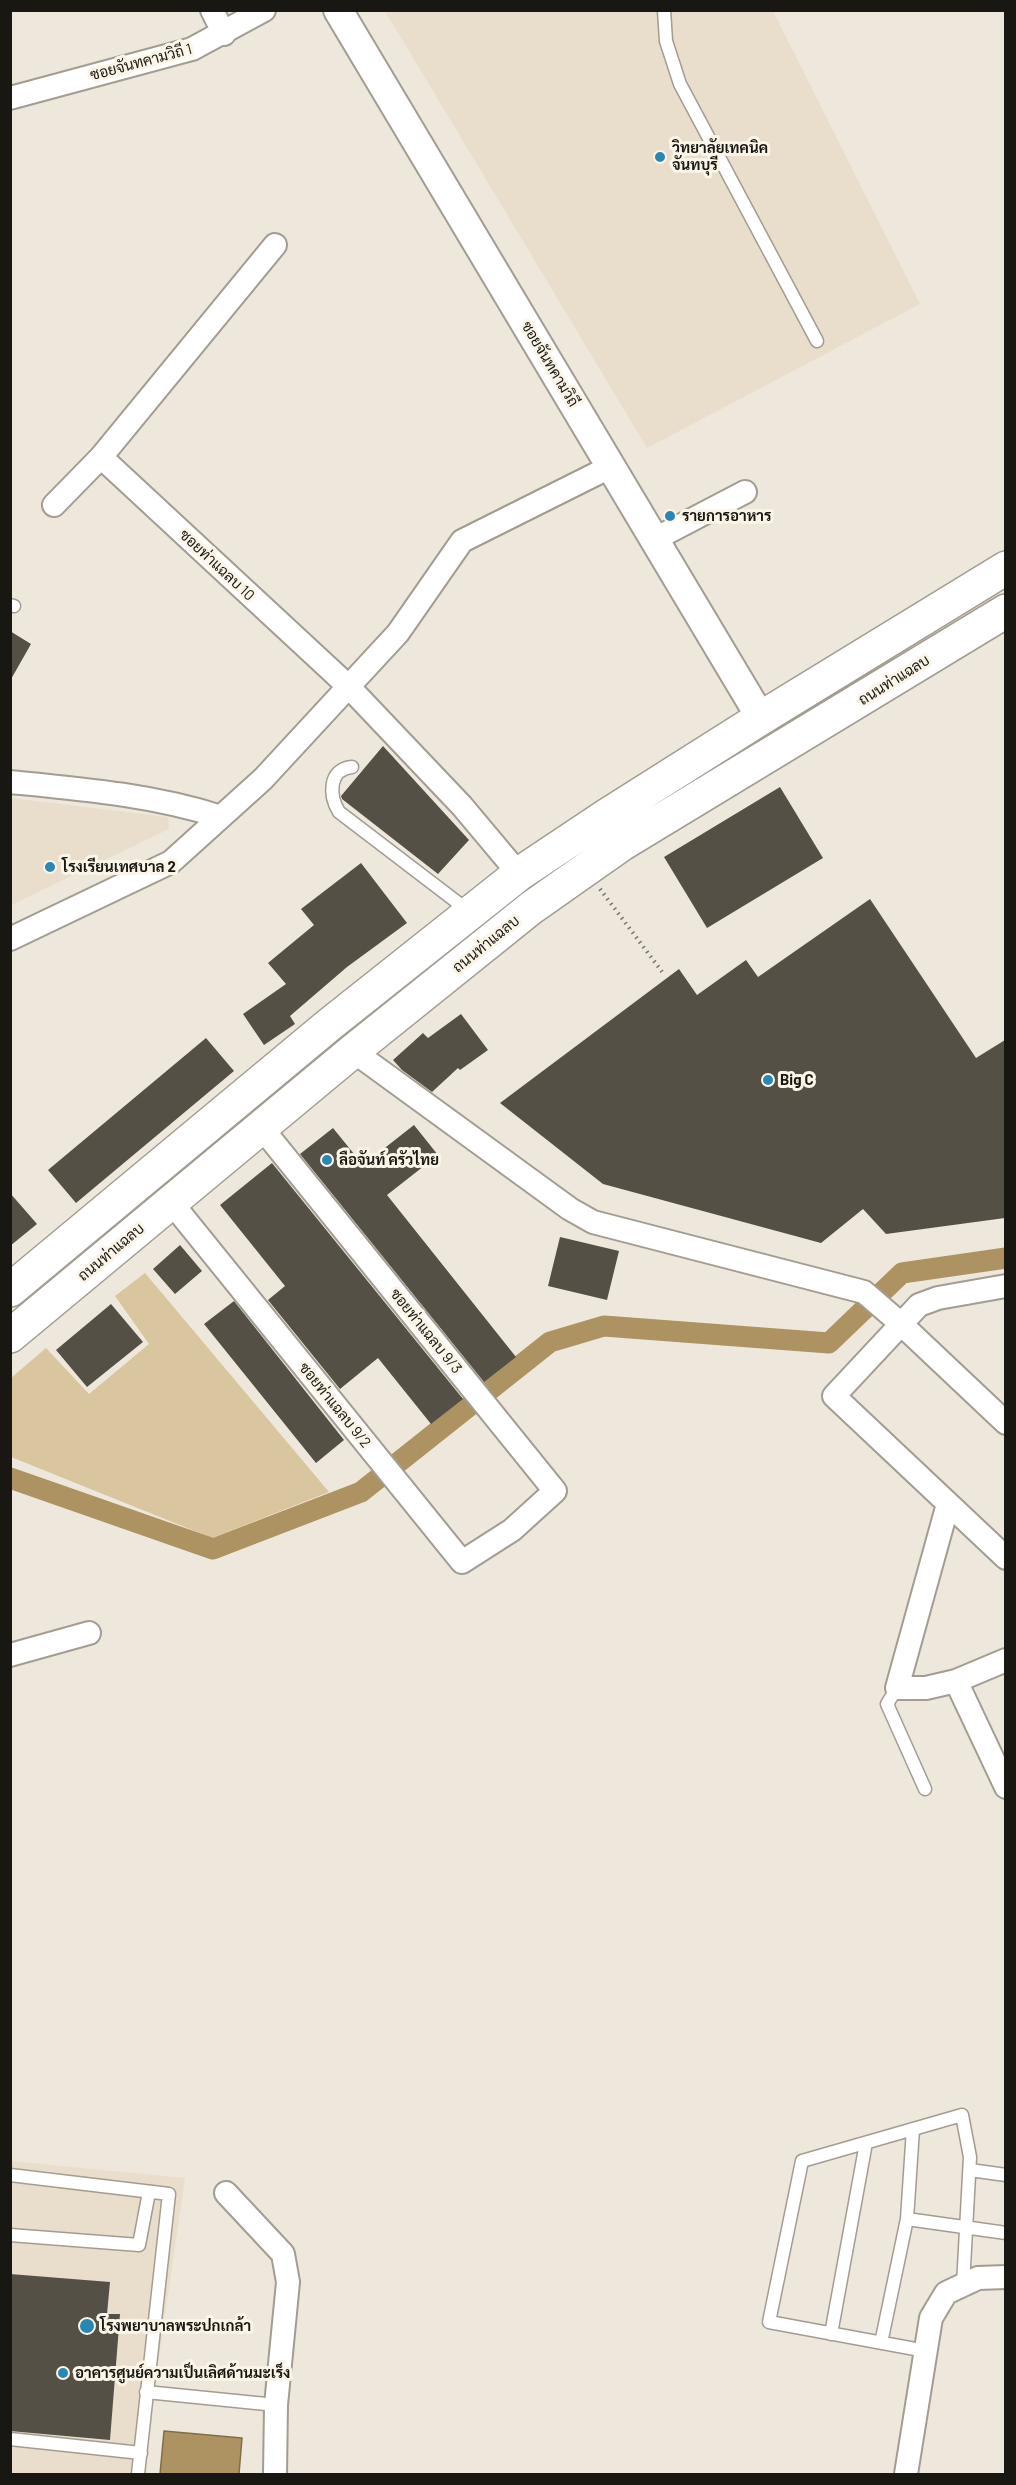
<!DOCTYPE html>
<html>
<head>
<meta charset="utf-8">
<style>
	body { margin:0 }
	#map { position:relative; width:1016px; height:2485px; overflow:hidden; background:#eee7db; font-family:Barlow,sans-serif }
	canvas { display:block }
	.frame { position:absolute; inset:0; border:12px solid #191712; pointer-events:none }
</style>
</head>
<body>
<div id="map">
<canvas width="1016" height="2485"></canvas>
<div class="frame"></div>
</div>
<script>
const ctx = document.querySelector('canvas').getContext('2d');
ctx.lineJoin = 'round';
function paint(path, color) {
  ctx.fillStyle = color;
  ctx.fill(path, 'evenodd');
}
function strokePath(path, color, width, dash) {
  ctx.strokeStyle = color;
  ctx.lineWidth = width;
  ctx.lineCap = dash ? 'butt' : 'round';
  ctx.setLineDash(dash || []);
  ctx.stroke(path);
}
function drawText(font, color, halo, rows, align = 'center') {
  ctx.font = font + ' Barlow,Sarabun,sans-serif';
  ctx.lineWidth = 6;
  ctx.setLineDash([]);
  ctx.textBaseline = 'middle';
  ctx.strokeStyle = halo;
  ctx.fillStyle = color;
  for (const [text, x, y, turn = 0] of rows) {
    ctx.save();
    ctx.translate(x, y);
    ctx.rotate((+turn || 0) * Math.PI / 180);
    ctx.textAlign = isNaN(turn) ? turn : align;
    if (halo) ctx.strokeText(text, 0, 0);
    ctx.fillText(text, 0, 0);
    ctx.restore();
  }
}
paint(new Path2D(`
	M385 11H773L920 304 647 448Z
	M11 798 168 817 169 829 11 905Z
	M10 2161 185 2178 142 2474H11Z`), '#e9decb');
paint(new Path2D(`
	M145 1273 329 1492 212 1538 11 1457V1378L46 1348 89 1394 149 1344 115 1296Z`), '#d9c59e');
const water = new Path2D(`
	M164 2431 242 2438 239 2474H160Z`);
paint(water, '#ac9361');
strokePath(water, '#806e49', 1.5);
strokePath(new Path2D(`
	M10 1478 213 1549 361 1492 550 1342 604 1326 829 1343 902 1273 1006 1258`), '#ac9361', 21);
paint(new Path2D(`
	M10 631 31 644 10 681Z
	M383 746 469 840 438 874 342 799 341 796Z
	M780 787 823 858 707 928 664 857Z
	M361 863 407 923 347 967 290 1016 295 1024 264 1045 243 1014 286 984 268 963 314 925 301 909Z
	M870 899 976 1058 1005 1040V1218L886 1234 863 1209 821 1243 603 1184 500 1103 679 969 697 995 746 960 758 977Z
	M461 1014 488 1050 460 1070 458 1068 432 1092 402 1070 393 1060 423 1033 428 1038Z
	M206 1038 234 1071 76 1203 48 1170Z
	M414 1125 438 1155 387 1195 516 1357 484 1382 300 1154 333 1128 363 1165Z
	M272 1163 463 1399 431 1424 378 1358 340 1389 268 1300 285 1286 220 1205Z
	M10 1193 37 1224 10 1246Z
	M560 1237 619 1251 607 1300 548 1286Z
	M180 1245 202 1271 175 1294 153 1269Z
	M234 1301 344 1440 316 1463 204 1324Z
	M111 1304 143 1342 87 1387 56 1350Z
	M10 2274 110 2282 107 2314H120L110 2440 10 2431Z`), '#555045');
const service = new Path2D(`
	M664 10 666 41 680 84 817 341
	M10 605 14 606
	M352 767C328 769 329 796 339 812L470 912
	M897 1688 887 1704 925 1789
	M970 2170 1006 2175
	M10 2175 169 2194 138 2474
	M907 2219 913 2129
	M10 2235 139 2245 149 2192
	M831 2334 866 2143
	M881 2343 907 2219 1006 2233
	M926 2351 769 2322 802 2161 962 2115 970 2157 963 2285
	M146 2392 276 2405
	M10 2439 141 2453`);
const minor = new Path2D(`
	M212 10 224 34
	M10 98 192 49 264 10
	M275 245 101 457 348 686 462 806 519 874
	M54 505 101 457
	M655 539 745 492
	M10 782C82 789 153 795 221 817
	M10 939 171 862 263 779 398 633 462 541 612 466
	M353 1051 570 1209 593 1222 864 1292 900 1323 1006 1423
	M171 1202 462 1562 512 1530 555 1491 261 1127
	M1006 1286 938 1298 919 1305 834 1396 1006 1558
	M948 1504 897 1688H926L956 1681 1006 1660
	M10 1655 89 1633
	M956 1681 1006 1787
	M226 2193 283 2254 288 2282 276 2405 275 2474
	M906 2474 931 2318 946 2293 978 2278 1006 2277`);
const tertiary = new Path2D(`
	M338 10 761 718`);
const secondary = new Path2D(`
	M10 1290 330 1024 519 874 606 816 761 718 1006 568
	M10 1336 353 1051 531 908 622 844 1006 611`);
strokePath(service, '#a39c91', 15);
strokePath(minor, '#a39c91', 26);
strokePath(tertiary, '#a39c91', 32);
strokePath(secondary, '#a39c91', 36);
strokePath(new Path2D(`
	M600 889 663 973`), '#7a766e', 4, [1.5, 4.5]);
strokePath(service, '#fff', 12);
strokePath(minor, '#fff', 22);
strokePath(tertiary, '#fff', 28);
strokePath(secondary, '#fff', 33);
for (const [x, y, r, color] of [
	[660,157,6,"#2887b3"],
	[670,516,6,"#2887b3"],
	[50,867,6,"#2887b3"],
	[768,1080,6,"#2887b3"],
	[327,1160,6,"#2887b3"],
	[87,2326,8,"#2887b3"],
	[63,2373,6,"#2887b3"]
]) {
  const dot = new Path2D();
  dot.arc(x, y, r, 0, 2 * Math.PI);
  ctx.fillStyle = color;
  ctx.fill(dot);
  strokePath(dot, '#fbf5e8', 2);
}
drawText('15px', '#191712', '#fbf5e8', [
	["ซอยจันทคามวิถี 1",141,62,-15],
	["ซอยจันทคามวิถี",550,364,59],
	["ซอยท่าแฉลบ 10",217,565,43],
	["ถนนท่าแฉลบ",894,680,-32],
	["ถนนท่าแฉลบ",486,944,-39],
	["ถนนท่าแฉลบ",111,1252,-40],
	["ซอยท่าแฉลบ 9/3",426,1331,51],
	["ซอยท่าแฉลบ 9/2",335,1405,51]
]);
drawText('bold 15px', '#191712', '#fbf5e8', [
	["วิทยาลัยเทคนิค",672,148],
	["จันทบุรี",672,165],
	["รายการอาหาร",682,516],
	["โรงเรียนเทศบาล 2",62,867],
	["Big C",780,1080],
	["ลือจันท์ ครัวไทย",339,1160],
	["โรงพยาบาลพระปกเกล้า",100,2326],
	["อาคารศูนย์ความเป็นเลิศด้านมะเร็ง",75,2373]
], 'left');
</script>
</body>
</html>
